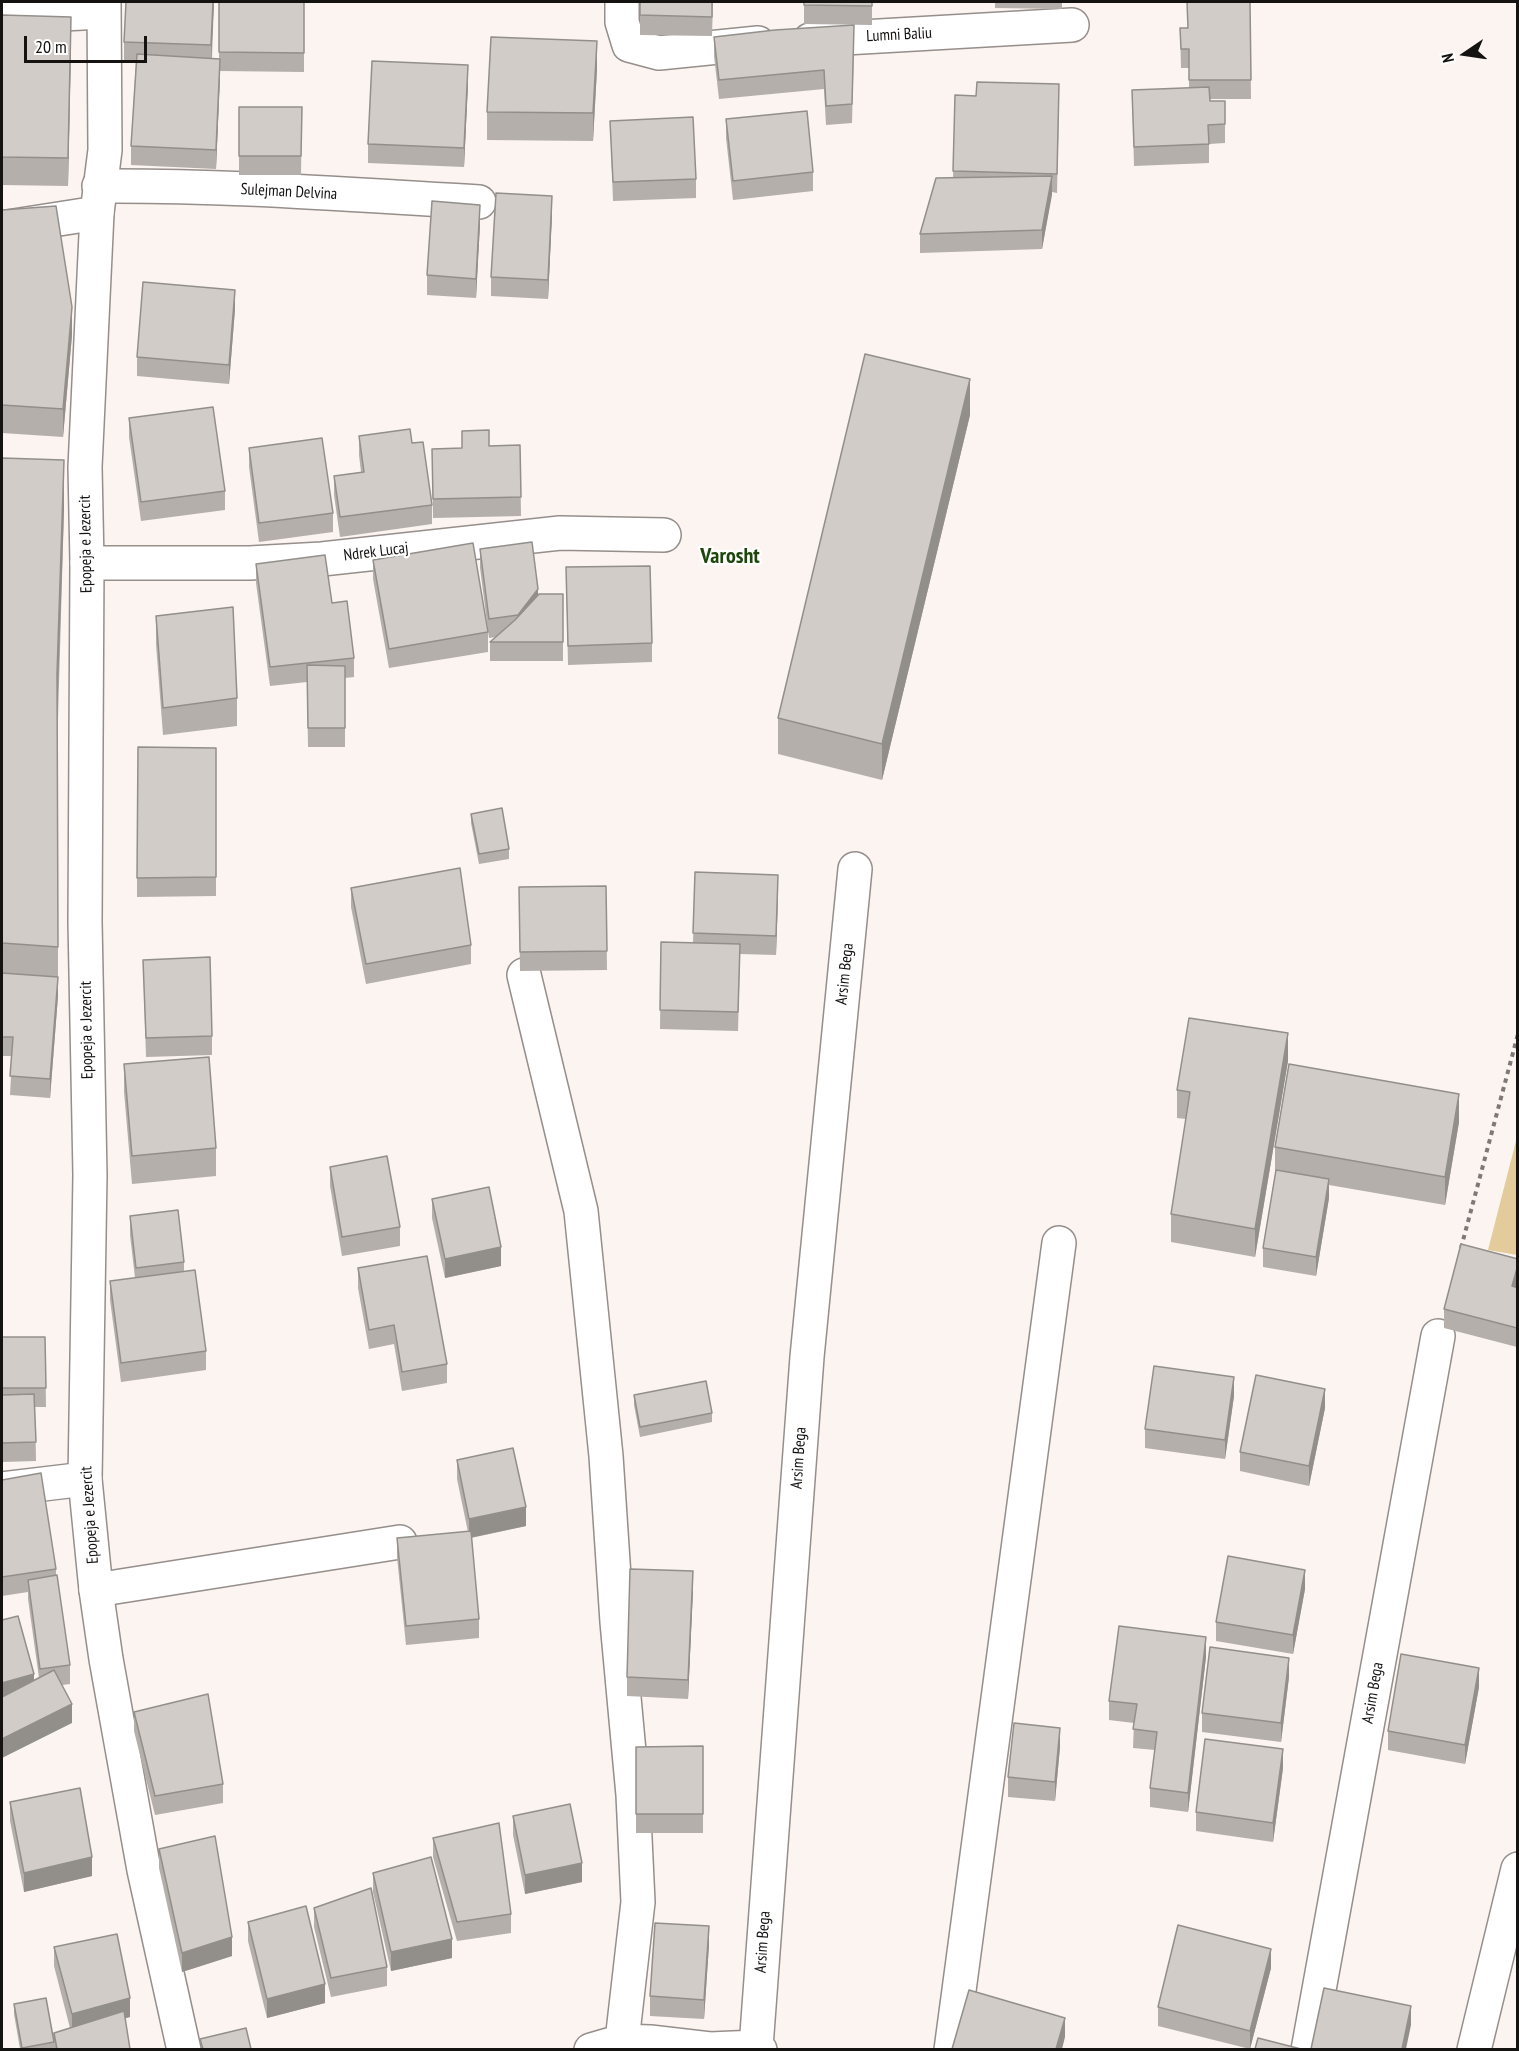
<!DOCTYPE html>
<html>
<head>
<meta charset="utf-8">
<style>
	body { margin:0 }
	#map { position:relative; width:1519px; height:2051px; overflow:hidden; background:#fbf4f1; font-family:"PT Sans Narrow",sans-serif }
	canvas { display:block }
	.frame { position:absolute; inset:0; border:3px solid #151312; pointer-events:none }
	.north { position:absolute; left:1435px; top:24px; width:60px; height:60px; -webkit-text-stroke:4px #fff; paint-order:stroke; rotate:257deg; font-size:16px; font-weight:700; line-height:24px; text-align:center; color:#151312 }
	.north::after { content:''; display:block; margin:auto; width:21px; height:27px; background:#151312; clip-path:polygon(50% 0,100% 100%,50% 72%,0 100%) }
	.scale { position:absolute; left:24px; top:36px; width:123px; height:27px; box-sizing:border-box; border:3px solid #151312; border-top:0; padding-left:8px; font-size:18px; line-height:21px; white-space:nowrap; color:#151312; -webkit-text-stroke:4px #fff; paint-order:stroke }
</style>
</head>
<body>
<div id="map">
<canvas width="1519" height="2051"></canvas>
<div class="frame"></div>
<div class="north">N</div>
<div class="scale">20 m</div>
</div>
<script>
const ctx = document.querySelector('canvas').getContext('2d');
ctx.lineJoin = 'round';
function paint(path, color) {
  ctx.fillStyle = color;
  ctx.fill(path, 'evenodd');
}
function strokePath(path, color, width, dash) {
  ctx.strokeStyle = color;
  ctx.lineWidth = width;
  ctx.lineCap = dash ? 'butt' : 'round';
  ctx.setLineDash(dash || []);
  ctx.stroke(path);
}
function drawText(font, color, halo, rows, align = 'center') {
  ctx.font = font + ' "PT Sans Narrow",sans-serif';
  ctx.lineWidth = 4.5;
  ctx.setLineDash([]);
  ctx.textBaseline = 'middle';
  ctx.strokeStyle = halo;
  ctx.fillStyle = color;
  for (const [text, x, y, turn = 0] of rows) {
    ctx.save();
    ctx.translate(x, y);
    ctx.rotate((+turn || 0) * Math.PI / 180);
    ctx.textAlign = isNaN(turn) ? turn : align;
    if (halo) ctx.strokeText(text, 0, 0);
    ctx.fillText(text, 0, 0);
    ctx.restore();
  }
}
paint(new Path2D(`
	M1517 1137V1255L1488 1250Z`), '#e4cb9b');
const street = new Path2D(`
	M622 2V22L629 45 659 53 758 43
	M2 17 103 12
	M810 40 1072 25
	M99 186C226 185 353 195 479 202
	M2 228 97 213
	M87 563H250L322 559 560 533 664 535
	M524 975 581 1211 606 1456 617 1622 633 1795 638 1902 622 2041
	M2 1489 85 1479
	M96 1590 400 1542
	M756 2047 807 1357 855 869
	M591 2050 622 2041 650 2042 710 2049 756 2047 760 2050
	M951 2050 1059 1243
	M1308 2050 1438 1336
	M1474 2050 1518 1869`);
const secondary = new Path2D(`
	M104 2 105 150 97 213 85 467 87 563 85 922 90 1175 85 1479 96 1590 106 1659 144 1870 184 2050`);
strokePath(street, '#958e8b', 36);
strokePath(secondary, '#958e8b', 36);
strokePath(new Path2D(`
	M1461 1248 1518 1034`), '#7d7977', 4, [4.5, 4.5]);
strokePath(street, '#fff', 33);
strokePath(secondary, '#fff', 33);
paint(new Path2D(`
	M2 2H59L2 3Z
	M214 2 212 58 219 59V2H304V72L220 71 216 169 131 165V146L136 61H124V42Z
	M640 2H713L712 36 640 35Z
	M804 2H872V25L804 24Z
	M995 2H1062V9L995 8Z
	M1250 2 1251 99H1210V101H1225V143L1209 144V163L1134 166 1132 90 1189 88V68H1181L1180 28H1188Z
	M2 15 71 45 68 186 2 185Z
	M714 37 854 44 852 123 826 125 824 89 719 99 714 56Z
	M597 69 593 141 487 140V112Z
	M468 84 464 167 368 163V144Z
	M955 95 1059 104 1057 193 1052 192 1042 249 920 253V234L953 178Z
	M239 107H302L301 175H239Z
	M726 119 813 172V191L733 200 726 138Z
	M610 121 696 179V198L613 201Z
	M2 210 72 335 63 437 2 433Z
	M552 215 548 299 491 296V277Z
	M480 224 476 298 427 295V275Z
	M235 309 229 384 137 376V357Z
	M970 415 882 780 778 754V718Z
	M129 418 225 491V510L141 521 129 437Z
	M359 436 412 443 432 505V524L340 537 334 495V476L361 472 359 455Z
	M520 445 521 516 433 518 432 449Z
	M249 448 333 513V532L259 542 249 467Z
	M2 458 64 510 58 719V996L50 1098 10 1095 12 1056H2Z
	M480 549 538 594H563V661H490V642L496 637 489 638 480 568Z
	M373 560 488 632V652L389 668 373 579Z
	M256 564 332 603 354 658V677L345 678V747H308L307 682 270 686 256 583Z
	M566 567 652 643V662L568 665Z
	M156 616 237 698V726L163 735 156 644Z
	M216 748V896L137 897V878Z
	M471 814 509 849V859L479 864 471 823Z
	M695 872 778 894 776 955 740 954 738 1031 660 1029 661 942 693 943Z
	M606 886 607 970 520 971 519 887Z
	M351 888 471 945V964L366 984 351 907Z
	M143 960 212 1036V1055L146 1057Z
	M1288 1061 1255 1257 1171 1242V1214L1186 1119 1177 1118V1090Z
	M124 1064 216 1148V1176L132 1184 124 1092Z
	M1459 1122 1445 1205 1329 1185V1198L1316 1276 1263 1267V1248L1275 1175V1147Z
	M330 1167 400 1227V1246L342 1256 330 1186Z
	M432 1199 501 1266 445 1278 432 1218Z
	M130 1216 184 1262V1271L206 1351V1370L121 1382 110 1300V1281L135 1278 130 1235Z
	M1518 1259V1284L1517 1288H1518V1344L1517 1347 1444 1328V1309Z
	M358 1268 447 1364V1383L402 1391 394 1344 369 1349 358 1288Z
	M2 1337H45L46 1407H35L36 1461 2 1462Z
	M634 1395 712 1413V1422L640 1437 634 1405Z
	M1234 1396 1225 1459 1145 1448V1429Z
	M1325 1408 1309 1486 1240 1471V1452Z
	M457 1460 526 1526 471 1538 479 1619V1638L406 1645 397 1557V1538L468 1532 457 1479Z
	M2 1480 56 1569V1575L70 1665V1684L62 1685 72 1723 34 1680 39 1678 28 1599V1592L2 1596Z
	M1305 1589 1293 1654 1216 1641V1622Z
	M693 1590 688 1699 627 1696V1677Z
	M1206 1657 1188 1812 1150 1807V1788L1155 1750 1133 1748 1134 1723 1109 1720V1701Z
	M1289 1677 1281 1742 1202 1732V1713Z
	M1479 1687 1465 1764 1388 1750V1731Z
	M134 1712 223 1784V1803L155 1815 134 1731Z
	M703 1746V1833H636V1747Z
	M1060 1747 1055 1801 1008 1797V1777Z
	M1283 1768 1273 1842 1196 1831V1812Z
	M10 1802 92 1876 24 1892 10 1821Z
	M513 1816 582 1882 525 1894 513 1835Z
	M433 1838 511 1914V1933L457 1941 433 1857Z
	M159 1849 232 1956 182 1972 159 1868Z
	M373 1873 452 1958 391 1971 373 1892Z
	M314 1908 387 1967V1986L331 1997 314 1927Z
	M248 1922 325 2003 267 2018 248 1941Z
	M709 1945 704 2019 650 2016V1996Z
	M54 1947 130 2017 125 2018 130 2049H20L14 2014V2004L54 2042V2033L70 2028 54 1966Z
	M1271 1968 1250 2049 1158 2026V2007Z`), '#b4afab');
paint(new Path2D(`
	M213 2H214L211 64V45Z
	M71 17V45L68 186V158Z
	M597 41V69L593 141V113Z
	M220 59V78L216 169V150Z
	M468 65V84L464 167V148Z
	M1052 176V195L1042 249V230Z
	M552 196V215L548 299V280Z
	M480 205V224L476 298V279Z
	M235 290V309L229 384V365Z
	M72 307V335L63 437V409Z
	M970 379V415L882 780V744Z
	M64 460V510L57 723V674Z
	M538 589V608L518 634V615Z
	M778 875V894L776 955V936Z
	M58 977V996L50 1098V1079Z
	M1288 1033V1061L1255 1257V1229Z
	M1459 1094V1122L1445 1205V1177Z
	M1329 1179V1198L1316 1276V1257Z
	M501 1247V1266L445 1278V1259Z
	M1518 1265V1284L1512 1306V1286Z
	M1518 1325V1344L1517 1347V1328Z
	M1234 1377V1396L1225 1459V1440Z
	M1325 1389V1408L1309 1486V1466Z
	M526 1507V1526L469 1538V1519Z
	M1305 1570V1589L1293 1654V1635Z
	M693 1571V1590L688 1699V1680Z
	M1206 1637V1657L1188 1812V1793Z
	M1289 1658V1677L1281 1742V1723Z
	M1479 1668V1687L1465 1764V1745Z
	M34 1674V1693L2 1702V1683Z
	M72 1704V1723L2 1758V1739Z
	M1060 1728V1747L1055 1801V1782Z
	M1283 1749V1768L1273 1842V1823Z
	M92 1857V1876L24 1892V1873Z
	M582 1863V1882L525 1894V1875Z
	M709 1926V1945L704 2019V2000Z
	M232 1937V1956L182 1972V1953Z
	M452 1939V1958L391 1971V1952Z
	M1271 1949V1968L1250 2049V2031Z
	M325 1984V2003L267 2018V1999Z
	M130 1998V2017L72 2033V2014Z
	M1411 2006V2025L1406 2049H1402Z
	M1065 2018V2037L1062 2049H1056Z`), '#928f8b');
const building = new Path2D(`
	M126 2H213L211 45 124 42Z
	M219 2H304V53L219 52Z
	M640 2H712V17L640 15Z
	M804 2H872V6L804 5Z
	M1187 2H1250L1251 80H1189V49H1181L1180 28H1188Z
	M2 15 71 17 68 158 2 157Z
	M854 25 852 104 826 106 824 70 719 80 714 37 775 30Z
	M491 37 597 41 593 113 487 112Z
	M137 54 220 59 216 150 131 146Z
	M372 61 468 65 464 148 368 144Z
	M977 82 1059 84 1057 174 953 171 955 95 976 96Z
	M1209 87 1210 101H1225V124L1208 125 1209 144 1134 147 1132 90Z
	M239 107H302L301 156H239Z
	M807 111 813 172 733 181 726 119Z
	M693 117 696 179 613 182 610 121Z
	M1052 176 1042 230 920 234 936 178Z
	M496 193 552 196 548 280 491 277Z
	M432 201 480 205 476 279 427 275Z
	M56 206 72 307 63 409 2 405V210Z
	M143 282 235 290 229 365 137 357Z
	M865 354 970 379 882 744 778 718Z
	M213 407 225 491 141 502 129 418Z
	M410 429 412 443 423 442 432 505 340 517 334 476 364 472 359 436Z
	M489 430V446L520 445 521 497 433 499 432 449 462 448V431Z
	M322 438 333 513 259 523 249 448Z
	M2 458 64 460 57 674 58 947 2 943Z
	M532 542 538 589 518 615 489 619 480 549Z
	M473 543 488 632 389 649 373 560Z
	M325 555 332 603 347 601 354 658 270 667 256 564Z
	M650 566 652 643 568 646 566 567Z
	M539 594H563V642H490L515 620Z
	M233 607 237 698 163 708 156 616Z
	M307 665 345 666V728H308Z
	M138 747 216 748V877L137 878Z
	M502 808 509 849 479 854 471 814Z
	M460 868 471 945 366 964 351 888Z
	M695 872 778 875 776 936 693 933Z
	M606 886 607 951 520 952 519 887Z
	M661 942 740 944 738 1012 660 1010Z
	M210 957 212 1036 146 1038 143 960Z
	M2 973 58 977 50 1079 10 1076 13 1037H2Z
	M1189 1018 1288 1033 1255 1229 1171 1214 1190 1092 1177 1090Z
	M209 1057 216 1148 132 1156 124 1064Z
	M1289 1064 1459 1094 1445 1177 1275 1147Z
	M387 1156 400 1227 342 1237 330 1167Z
	M1276 1170 1329 1179 1316 1257 1263 1248Z
	M489 1187 501 1247 445 1259 432 1199Z
	M178 1210 184 1262 136 1268 130 1216Z
	M1461 1244 1518 1259V1265L1512 1286 1518 1288V1325L1517 1328 1444 1309Z
	M427 1256 447 1364 402 1372 394 1325 369 1330 358 1268Z
	M195 1270 206 1351 121 1363 110 1281Z
	M2 1337H45L46 1388H2Z
	M1154 1366 1234 1377 1225 1440 1145 1429Z
	M1256 1375 1325 1389 1309 1466 1240 1452Z
	M706 1381 712 1413 640 1427 634 1395Z
	M34 1394 36 1442 2 1443V1395Z
	M513 1448 526 1507 469 1519 457 1460Z
	M41 1473 56 1569 2 1577V1480Z
	M471 1531 479 1619 406 1626 397 1538Z
	M1228 1556 1305 1570 1293 1635 1216 1622Z
	M630 1569 693 1571 688 1680 627 1677Z
	M57 1575 70 1665 40 1669 28 1580Z
	M18 1616 34 1674 2 1683V1620Z
	M1119 1626 1206 1637 1188 1793 1150 1788 1157 1732 1133 1729 1137 1704 1109 1701Z
	M1210 1647 1289 1658 1281 1723 1202 1713Z
	M1401 1654 1479 1668 1465 1745 1388 1731Z
	M54 1670 72 1704 2 1739V1697Z
	M208 1694 223 1784 155 1796 134 1712Z
	M1014 1723 1060 1728 1055 1782 1008 1777Z
	M1205 1739 1283 1749 1273 1823 1196 1812Z
	M703 1746V1814H636V1747Z
	M80 1788 92 1857 24 1873 10 1802Z
	M570 1804 582 1863 525 1875 513 1816Z
	M499 1823 511 1914 457 1922 433 1838Z
	M215 1836 232 1937 182 1953 159 1849Z
	M431 1857 452 1939 391 1952 373 1873Z
	M371 1888 387 1967 331 1978 314 1908Z
	M306 1906 325 1984 267 1999 248 1922Z
	M655 1923 709 1926 704 2000 650 1996Z
	M1178 1925 1271 1949 1250 2031 1158 2007Z
	M117 1934 130 1998 72 2014 54 1947Z
	M1324 1988 1411 2006 1402 2049H1311Z
	M969 1990 1065 2018 1056 2049H952Z
	M46 1998 54 2042 22 2048 14 2004Z
	M124 2011 130 2049H57L54 2033Z
	M246 2028 251 2049H203L200 2039Z
	M1258 2038 1301 2049H1255Z`);
paint(building, '#d1ccc7');
strokePath(building, '#928f8b', 1.5);
drawText('16px', '#151312', '#fff', [
	["Lumni Baliu",899,35,-3],
	["Sulejman Delvina",289,192,3],
	["Epopeja e Jezercit",86,544,-91],
	["Ndrek Lucaj",376,552,-7],
	["Arsim Bega",845,974,-84],
	["Epopeja e Jezercit",87,1030,-91],
	["Arsim Bega",799,1458,-86],
	["Epopeja e Jezercit",90,1515,-94],
	["Arsim Bega",1373,1693,-80],
	["Arsim Bega",763,1942,-86]
]);
drawText('bold 22px', '#1d470a', '#fff', [
	["Varosht",730,557]
]);
</script>
</body>
</html>
